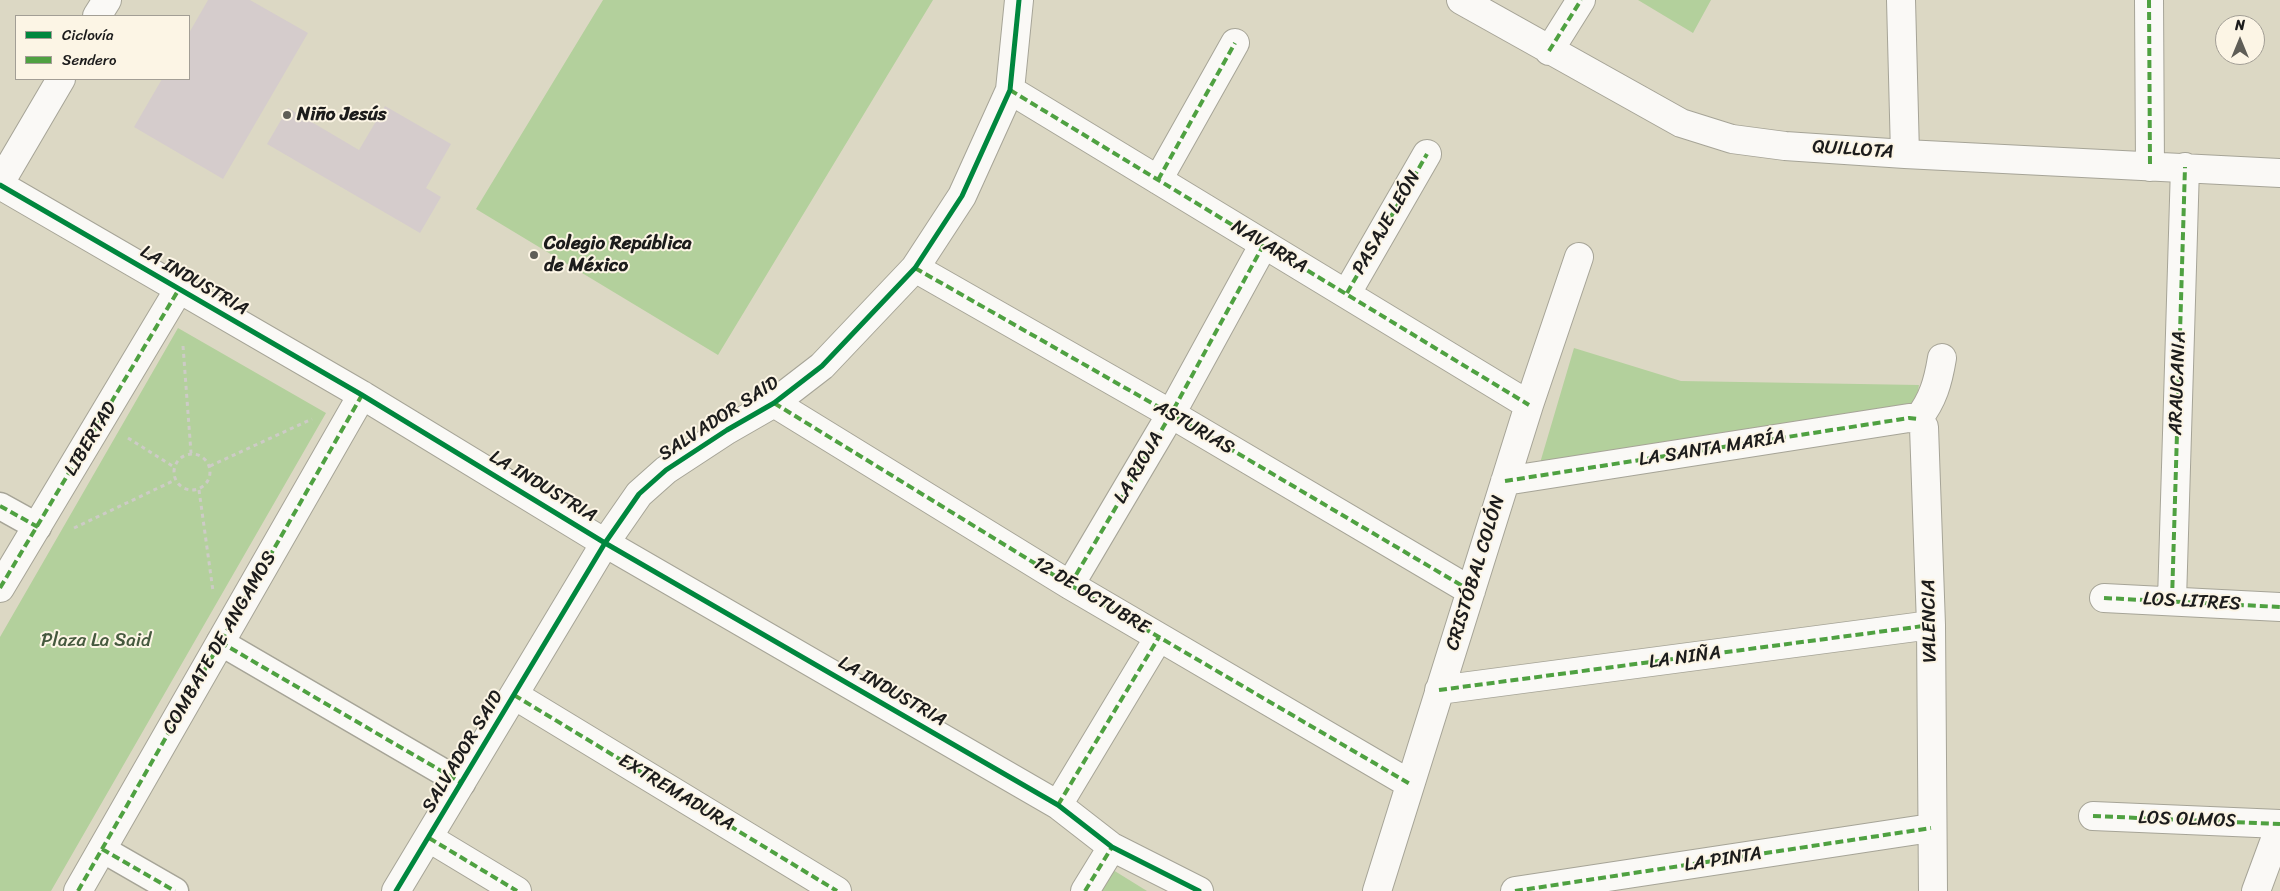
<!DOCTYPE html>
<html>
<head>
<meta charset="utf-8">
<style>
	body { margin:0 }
	#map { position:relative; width:2280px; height:891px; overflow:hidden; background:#dcd8c4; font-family:Sriracha,sans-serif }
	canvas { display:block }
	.legend { position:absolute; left:15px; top:15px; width:175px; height:65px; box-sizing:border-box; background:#fcf5e5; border:1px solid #a29e95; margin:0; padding:6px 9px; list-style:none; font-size:15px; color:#1c1c1c }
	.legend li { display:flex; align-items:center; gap:10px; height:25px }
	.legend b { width:25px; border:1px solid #a29e95 }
	.north { position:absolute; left:2215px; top:15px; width:50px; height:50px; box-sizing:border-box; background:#fcf5e5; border:1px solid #a29e95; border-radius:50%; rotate:0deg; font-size:14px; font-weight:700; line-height:20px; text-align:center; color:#1c1c1c }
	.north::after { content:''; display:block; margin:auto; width:18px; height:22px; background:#5f5e57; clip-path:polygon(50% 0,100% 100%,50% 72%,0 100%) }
</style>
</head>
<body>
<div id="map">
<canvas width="2280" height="891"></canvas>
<ul class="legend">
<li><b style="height:6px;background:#00873e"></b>Ciclovía</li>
<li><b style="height:6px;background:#4fa141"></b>Sendero</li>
</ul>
<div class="north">N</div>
</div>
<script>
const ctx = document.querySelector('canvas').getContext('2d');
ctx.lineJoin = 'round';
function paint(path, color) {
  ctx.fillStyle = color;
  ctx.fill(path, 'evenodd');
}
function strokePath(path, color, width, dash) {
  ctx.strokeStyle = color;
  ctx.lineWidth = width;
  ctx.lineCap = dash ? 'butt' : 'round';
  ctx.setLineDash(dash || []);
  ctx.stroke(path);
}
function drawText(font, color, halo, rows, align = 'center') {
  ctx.font = font + ' Sriracha,sans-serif';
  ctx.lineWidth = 4;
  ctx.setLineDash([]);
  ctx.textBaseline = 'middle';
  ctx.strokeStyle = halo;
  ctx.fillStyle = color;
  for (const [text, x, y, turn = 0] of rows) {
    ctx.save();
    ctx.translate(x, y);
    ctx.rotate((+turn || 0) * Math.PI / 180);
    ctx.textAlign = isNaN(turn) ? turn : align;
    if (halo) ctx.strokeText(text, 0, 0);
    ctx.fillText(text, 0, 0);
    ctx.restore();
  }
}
paint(new Path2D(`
	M603 0H933L718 355 476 209Z
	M1638 0H1711L1693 33Z
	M178 328 326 413 51 891H0V637Z
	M1574 348 1681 381 1919 385 1915 407 1540 463Z
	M1105 865 1147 891H1090Z`), '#b3d09c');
paint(new Path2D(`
	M208 0H250L308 33 223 179 134 127 162 79H189V33Z
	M385 106 451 144 426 188 441 197 420 233 267 144 288 108 359 150Z`), '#d5cccc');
const pedestrian = new Path2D(`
	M0 506 38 527
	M220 642 462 783
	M102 849 175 891`);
const minor = new Path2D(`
	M1461 0 1681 123 1732 139 1785 146 1905 154 2280 173
	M1901 0 1905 154
	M2149 0 2150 167
	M97 16 107 0
	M1549 51 1581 0
	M1010 90 1529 405
	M1158 180 1235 43
	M0 183 61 79
	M0 185 362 395 605 543 1058 805 1112 847 1199 891
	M915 268 1171 414 1471 591
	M1347 293 1427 154
	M774 403 1070 585 1410 784
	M1505 481 1909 418 1918 419
	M1070 585 1171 414 1264 244
	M0 588 179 289
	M2104 598 2280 607
	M2172 600 2185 167
	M1439 690 1931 625
	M514 695 837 891
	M1058 805 1159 637
	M2093 816 2280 824
	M429 838 517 891
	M78 891 362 395
	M396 891 605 543 639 494 666 470 727 430 774 403 822 366 915 268 962 196 1010 90 1019 0
	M1085 891 1112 847
	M1377 891 1529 405 1579 257
	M1515 891 1931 828
	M1933 891 1931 625 1924 427 1918 419C1933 400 1938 382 1942 358
	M2256 891 2280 826`);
strokePath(pedestrian, '#a6a497', 29);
strokePath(minor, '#a6a497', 30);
strokePath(new Path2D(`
	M183 346 191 453
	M128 438 174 467
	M174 472a18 18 0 1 1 36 0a18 18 0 1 1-36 0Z
	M210 466 312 419
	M199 490 213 591
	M74 528 175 480`), '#cdcbc6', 3, [4, 4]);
strokePath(pedestrian, '#faf9f6', 26);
strokePath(minor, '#faf9f6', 28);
strokePath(new Path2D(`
	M2149 0 2150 167
	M1549 51 1581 0
	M1010 90 1529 405
	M1158 180 1235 43
	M915 268 1171 414 1471 591
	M1347 293 1427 154
	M774 403 1070 585 1410 784
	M1505 481 1909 418 1918 419
	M0 506 38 527
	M1070 585 1171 414 1264 244
	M0 588 179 289
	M2104 598 2280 607
	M2172 600 2185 167
	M220 642 462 783
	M1439 690 1931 625
	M514 695 837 891
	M1058 805 1159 637
	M2093 816 2280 824
	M429 838 517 891
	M102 849 175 891
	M78 891 362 395
	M1085 891 1112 847
	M1515 891 1931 828`), '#4fa141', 4, [8, 4]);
strokePath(new Path2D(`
	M0 185 362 395 605 543 1058 805 1112 847 1199 891
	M396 891 605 543 639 494 666 470 727 430 774 403 822 366 915 268 962 196 1010 90 1019 0`), '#00873e', 5);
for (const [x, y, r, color] of [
	[287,115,5,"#5f5e57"],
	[534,255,5,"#5f5e57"]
]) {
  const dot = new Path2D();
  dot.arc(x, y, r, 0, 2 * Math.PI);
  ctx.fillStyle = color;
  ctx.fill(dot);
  strokePath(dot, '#fcf5e5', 2);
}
drawText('bold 19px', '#1c1c1c', '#fcf5e5', [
	["Niño Jesús",297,115],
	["Colegio República",544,244],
	["de México",544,266]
], 'left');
drawText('19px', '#1c1c1c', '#fcf5e5', [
	["QUILLOTA",1853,150,4],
	["PASAJE LEÓN",1387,223,-60],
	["NAVARRA",1269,247,31],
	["LA INDUSTRIA",194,281,30],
	["ARAUCANIA",2178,383,-88],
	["SALVADOR SAID",719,419,-33],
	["ASTURIAS",1194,428,30],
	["LIBERTAD",91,439,-59],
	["LA SANTA MARÍA",1712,449,-9],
	["LA RIOJA",1139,468,-60],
	["LA INDUSTRIA",543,487,31],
	["CRISTÓBAL COLÓN",1476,573,-73],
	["12 DE OCTUBRE",1091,596,31],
	["LOS LITRES",2192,602,3],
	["VALENCIA",1930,621,-91],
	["COMBATE DE ANGAMOS",220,643,-60],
	["LA NIÑA",1685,658,-8],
	["LA INDUSTRIA",892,692,30],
	["SALVADOR SAID",463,752,-59],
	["EXTREMADURA",676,793,31],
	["LOS OLMOS",2187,820,2],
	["LA PINTA",1723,860,-9]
]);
drawText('19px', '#45593e', '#fcf5e5', [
	["Plaza La Said",96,641]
]);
</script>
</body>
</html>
